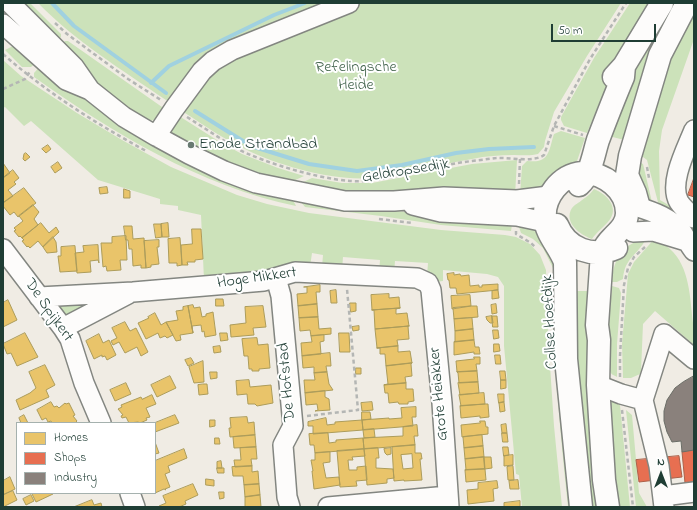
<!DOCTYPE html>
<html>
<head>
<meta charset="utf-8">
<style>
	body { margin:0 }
	#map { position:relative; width:697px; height:510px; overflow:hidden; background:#f0ece4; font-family:"Indie Flower",sans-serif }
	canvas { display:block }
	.frame { position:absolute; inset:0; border:4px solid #1f3d34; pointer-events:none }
	.legend { position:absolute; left:16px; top:422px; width:140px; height:72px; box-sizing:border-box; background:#fff; border:1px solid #a5b1ae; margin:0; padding:5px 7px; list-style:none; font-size:12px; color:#1f3d34 }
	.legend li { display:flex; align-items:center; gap:8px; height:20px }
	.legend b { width:20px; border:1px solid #a5b1ae }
	.north { position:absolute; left:641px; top:454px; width:40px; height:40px; -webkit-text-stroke:3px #fff; paint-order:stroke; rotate:0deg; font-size:11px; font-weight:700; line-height:16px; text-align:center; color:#1f3d34 }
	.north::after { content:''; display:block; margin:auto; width:14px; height:18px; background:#1f3d34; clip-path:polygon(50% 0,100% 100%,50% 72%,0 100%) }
	.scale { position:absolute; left:551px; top:24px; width:105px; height:18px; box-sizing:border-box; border:2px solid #1f3d34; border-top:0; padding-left:5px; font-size:12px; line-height:14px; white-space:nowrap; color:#1f3d34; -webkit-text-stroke:3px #fff; paint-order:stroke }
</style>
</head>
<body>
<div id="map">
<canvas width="697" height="510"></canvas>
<div class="frame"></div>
<ul class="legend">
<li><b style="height:11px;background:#e9c46a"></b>Homes</li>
<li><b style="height:11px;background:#e76f51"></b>Shops</li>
<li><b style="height:11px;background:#8a817c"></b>Industry</li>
</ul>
<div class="north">N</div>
<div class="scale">50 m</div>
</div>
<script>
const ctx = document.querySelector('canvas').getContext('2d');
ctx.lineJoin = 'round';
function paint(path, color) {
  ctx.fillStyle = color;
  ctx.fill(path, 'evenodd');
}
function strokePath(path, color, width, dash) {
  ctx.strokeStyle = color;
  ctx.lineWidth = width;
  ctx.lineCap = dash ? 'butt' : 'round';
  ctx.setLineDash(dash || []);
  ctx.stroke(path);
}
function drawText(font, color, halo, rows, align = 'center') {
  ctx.font = font + ' "Indie Flower",sans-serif';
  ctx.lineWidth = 4;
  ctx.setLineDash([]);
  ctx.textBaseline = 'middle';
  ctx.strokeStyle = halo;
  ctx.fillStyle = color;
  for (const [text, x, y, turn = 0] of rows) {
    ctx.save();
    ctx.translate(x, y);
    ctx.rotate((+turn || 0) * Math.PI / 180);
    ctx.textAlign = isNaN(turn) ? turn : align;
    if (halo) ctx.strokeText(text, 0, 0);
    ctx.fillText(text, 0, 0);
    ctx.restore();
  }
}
paint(new Path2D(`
	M16 3H30L61 34V37L56 42Z
	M38 3H621L587 56 554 112 545 141 544 147 538 154C531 156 522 155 514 155 500 155 486 156 472 159 438 164 405 175 371 178 333 181 279 166 245 149 224 139 205 126 185 113 178 109 174 101 166 100 122 70 75 41 38 3Z
	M630 3H654L608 82 587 133 564 126 561 120V117L594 58Z
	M672 3H681L628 141 605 135 618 98Z
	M694 3V39L662 130 659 151 660 200 672 207 670 213 660 210 647 160 643 157 634 155 651 97Z
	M65 41H68L162 107 163 109 157 119 146 122 97 88 60 46Z
	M13 46 38 61 31 67H22L5 50Z
	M3 60 21 76 77 113 122 140 171 167 237 195 267 204 309 213 441 230 505 235 516 237 530 244 540 255 546 270 548 335 554 426 562 507H522L519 475 516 474 504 346V286L498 277 487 274 443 270V281L435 282 427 276 428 263 395 261 394 274 379 273 380 260 343 257 342 270 322 267 323 255 312 253 310 267 272 273 204 280 201 215 178 210V206L160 204V199L98 180 31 121 24 126 5 107 3 108Z
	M42 64 258 192 293 200 296 206C202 187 111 132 34 77V73Z
	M179 116 220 142 242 154 278 168 304 176 289 183 235 168 173 137 170 126Z
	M561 131 585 138 577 161 569 170 548 186 520 195 522 166 527 161C532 161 537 162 541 160 550 157 551 142 554 134Z
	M517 160 515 196 345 193 297 185 312 178 342 183H372L472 164Z
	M639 162 643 164 644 168 651 198 652 202 650 203 637 185Z
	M594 189C601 192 607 196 611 203 619 219 600 227 592 239 580 235 563 222 572 208 575 204 579 203 582 200 587 197 591 193 594 189Z
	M301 202 336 207 513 219 511 231 441 225 381 216 305 207Z
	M518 224 535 228 555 254V272L543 248 533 239 521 233Z
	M655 238C660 242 665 244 670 249 690 267 690 298 693 323H694V345L655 311 643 324 641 371 640 374 631 378H623L622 344 628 274 634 262Z
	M646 239C637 256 625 257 623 279L617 282H612C613 259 623 243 646 239Z
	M555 278 577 507H568C560 431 553 356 553 280Z
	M612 286 619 288 621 293 617 344V377C614 375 611 375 610 371 604 359 611 303 612 286Z
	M570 291H594L602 507H592Z
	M104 300 68 322 54 304Z
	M609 396 620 405 630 507H614Z
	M626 410 632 415 639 493 647 507H636Z`), '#cce2ba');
const homes = new Path2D(`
	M48 145 51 149 46 153 42 149Z
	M26 153 30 157 25 161 23 159 24 154Z
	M58 162 62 168 55 173 51 167Z
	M3 163 10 173 3 178Z
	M13 170 19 178 14 182 16 184 8 190 13 196 3 203V178Z
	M107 187 108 193 100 194 99 188Z
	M24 188 36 203 18 217 14 212 10 215 3 206V203Z
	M124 189 130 191V198H124Z
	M33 205 39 212 34 219 38 225 22 238 20 236 19 237 14 231 16 230 14 228 23 221 19 216Z
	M41 223 49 233 56 227 59 232 43 247 38 241 30 248 28 246 27 247 22 241 24 240 22 238Z
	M168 223 169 237H162L161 224Z
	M154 224H161L162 237 156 238Z
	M124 226H132L133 239 144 238 146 268H141V265L133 266 132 249H129L128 240H126Z
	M192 229H201L203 259 195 260V262H187L188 265H182L181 245 192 244Z
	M126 236 127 260H120L121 270 107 271 106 266 103 267 101 243H112V237Z
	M53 237 56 242 57 252 47 253 43 247Z
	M180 238 182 265 177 266V263H169L168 239Z
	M159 240V247H157L159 264 151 265V267L146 268 144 241Z
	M98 245 99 263 98 260 90 261 91 272 77 273 75 253 84 252 83 246Z
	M75 246 77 271 60 272 58 256H61V247Z
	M454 273V275L460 274 461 276 469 275 470 286 479 285V287H482V285L498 284V290L457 294 456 288H450L449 280H448L447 274Z
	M320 285V292H316L317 304 298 306 297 294 307 293V287H304Z
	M336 290 337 303H331L330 291Z
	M498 290 499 298 492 299V291Z
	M389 294V298L399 297 400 308 372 310 371 295Z
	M470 295 471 306 452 309 451 296Z
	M216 299H223L224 306H216Z
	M8 300 17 320 3 327V303Z
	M350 303H356V311L351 312Z
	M317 304 318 317 299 318 298 306Z
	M496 304 497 313 492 314 491 305Z
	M193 305 194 308 200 307 202 317 206 316V314L213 312 216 335 205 337 204 331 202 332 201 325 192 326 193 333 188 306Z
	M188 306 193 333 180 335 181 340 176 341 166 322 178 320 176 311 183 310V307Z
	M263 306 266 327 253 328 254 335 231 337 230 325 246 323 245 307Z
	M471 306H477L478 317 454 319 453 308Z
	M400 308 396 309V314L407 313 409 326 375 329 374 310H372Z
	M155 313 161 325 166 322 173 335 167 338 165 336 160 338 158 333 146 339 138 323 149 318 148 317Z
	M492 316H497L498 327H493Z
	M492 316 493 323H490L487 320 486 317Z
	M318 317 319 329 331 328V334L311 336 310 330 300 331 299 318Z
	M472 318 473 329 455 331 454 319Z
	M125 322 130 331 136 328 148 352 141 356 137 347 125 353 119 342 113 345 111 341 117 338 112 328Z
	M359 326V330L353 331 352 327Z
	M408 326 409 339 397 340 398 346 377 348 375 329 409 326Z
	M473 329 474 340 454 342 455 341V331Z
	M493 330H498L499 338 494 339Z
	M25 333 38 357 17 366 11 353 7 354 3 344Z
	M220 333H227L228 340 221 341Z
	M339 333H349L350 352H340Z
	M99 334 103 343 109 340 116 355 107 360 105 356 102 357V355L94 359 86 341Z
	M324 335V341L320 342 321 354 302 356 301 343 312 342 311 336Z
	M257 338 258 345 268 344 270 368 259 369V371H252V369H249L248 356H244L242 339Z
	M474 340 475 347H479L480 354H474V352L454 355V342Z
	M494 344H499L500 351 494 352Z
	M220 346 221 352 214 353 213 347Z
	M398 346V352L410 351 412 363 386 366 385 354H380V348H377Z
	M330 353 331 366H326L327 372 314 373V367L303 368 302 356Z
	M495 355H500L501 364H496Z
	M474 357H480V364H476L477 371 457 372 456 361 474 359Z
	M191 358 194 363 188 366 185 360Z
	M203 361 204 382 194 383 189 367Z
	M412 363 411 364 412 376 405 377 406 383 384 385 388 384 386 366Z
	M45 365 55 385 46 390 49 397 20 410 16 400 30 393 36 388 29 372Z
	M356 368H361V374H356Z
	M477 371 478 382 459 383 458 373 457 372Z
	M500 371H505L506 380H501Z
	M210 372H217V378L211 379Z
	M327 372 329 384 333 390 305 393 304 380H315L314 373Z
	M170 376 176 388 157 397 151 385Z
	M249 380 250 387 271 385 273 403 257 406 255 404H248L247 394 237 395 236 381Z
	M501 380H506V388L501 389Z
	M478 382 479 393 460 395 458 383Z
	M126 383 131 394 115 401 110 390Z
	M406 383V389H413L414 401 408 402V404H399L398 402 389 403 388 393H385L384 385Z
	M203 384H207L208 394 199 395 198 385Z
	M325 391V397L329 399 330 410 315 411 318 410 317 404 306 405 305 393Z
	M484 393 485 404 460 406H461L459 395Z
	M498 394H504V402L499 403Z
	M152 395 156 404 146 408 150 417 146 418 147 420 140 423 138 422 129 423 126 417 122 418 121 416 123 415 118 409 122 407 121 405 141 397 142 399Z
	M51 402 54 407 57 406 59 408 65 403 66 404 69 403 75 415 73 416 77 421 75 423H52L51 421 48 422 46 418 42 420 37 410Z
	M372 402 373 410 362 411 361 403Z
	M504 402 505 411 500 412 499 403Z
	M485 404H488L489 417 480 418V416L461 418 460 406Z
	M416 407V417H412L413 426 363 430 362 420 389 418V419L402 418 401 408Z
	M362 412H370L371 419 362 420Z
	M24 415 28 423H21L19 418Z
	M175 415 179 423 155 432V423Z
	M247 417 248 423 254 422 255 435 230 437 229 428H231L230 418Z
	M326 418 327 425 335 424V422L362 420 363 430 313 434V426H308V422Z
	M210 420H215V426L210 427Z
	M480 421H485L486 427H488V434L462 437 461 425 480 423Z
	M506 424 507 433H502L501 425Z
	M417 425 418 436H414L415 445 364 449 363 438 403 436V427Z
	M374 429 375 437 364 438 363 430Z
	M328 433 329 443 336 442V440L363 438 364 449 315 453 314 445H310L309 434Z
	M502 433H507L508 442H503Z
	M255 435 256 447 234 448 233 437Z
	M482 435 483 446 464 448 463 437Z
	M215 438H219L220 444H215Z
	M155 442 159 453 155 454Z
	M415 445V453H421L422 459H420L422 480 404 481V480L394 481 392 447ZM412 454 413 468 403 469 401 455Z
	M483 446 484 457 465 459 464 448Z
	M256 447 257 459H251L252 466 235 467 234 460H241L240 448Z
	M503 447H508L509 455 504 456Z
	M378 448 379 458H376V468L393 469 394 478 387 479V483L367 485 364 449Z
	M391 448V454L387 455 385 453 384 449Z
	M184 449 187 458 168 466 170 472 165 474 170 487 165 489 166 490 164 489 155 493V461Z
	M364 449 365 456 352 457 353 460H348L349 470H357V467L366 466 367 480 356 481 357 486 340 487 337 451Z
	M330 452V462L323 463 326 478 339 477 340 485 314 489 312 471H313L311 460H315V453Z
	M513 455V465L504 466V456Z
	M484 457 485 469 465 470H466L465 459Z
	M484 457H491L492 468 485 469Z
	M221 461 222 468H217V462Z
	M252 466V472L258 471 259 484 244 485 243 476H233L232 467Z
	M513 466 514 480H508L507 467Z
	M217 468H224V473H218Z
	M485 469 486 480 466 482 465 470Z
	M10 477 15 489 3 495V481Z
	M206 479 214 480V486L206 485Z
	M518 480 519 489H510L509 481Z
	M497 481 498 488 493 489 494 501 468 504 467 490 478 489V483Z
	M193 484 198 495 185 501 186 504 179 507H159V506L166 503 163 496Z
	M259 484 260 495 245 497 244 485Z
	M13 491 17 500 3 507V495Z
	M219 492H224V498L220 499Z
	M35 493H53V494L36 502 32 494Z
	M31 495 34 501 26 505 23 499Z
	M260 495 261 507H245V497Z
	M92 500 94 505 101 503 102 507H74Z
	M520 501V507H504V503Z`);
paint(homes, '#e9c46a');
strokePath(homes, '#ac9c5a', 1);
const shops = new Path2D(`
	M694 178V197L688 195Z
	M694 450V482L685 483 682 452Z
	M679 456 682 477 639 482 636 460Z`);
paint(shops, '#e76f51');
strokePath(shops, '#ab6048', 1);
const industry = new Path2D(`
	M694 376V450L682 452 681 441 672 442 667 432 664 421V411L667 400 675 388 683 382Z`);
paint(industry, '#8a817c');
strokePath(industry, '#6a6d66', 1);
strokePath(new Path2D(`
	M52 3 74 26 166 93
	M151 83 169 66 274 15 305 3
	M195 111 251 146 309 164 357 171 402 165 456 153 489 149 534 147`), '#a0d1e0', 4);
const minor = new Path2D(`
	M10 3 74 67 90 90
	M3 24 66 80 90 90 124 117 156 136 189 154 224 171 256 183 345 201H394L444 197 517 200 549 196
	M694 130C687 148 668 183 679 202 683 208 689 213 694 218
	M156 136 174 109 202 71 213 61 232 50 349 3
	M413 205 441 212 517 216 545 222
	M638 207C654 212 671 218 682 232 686 238 689 245 694 251
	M633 232 653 231 686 241
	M3 249 63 328 70 339 84 383 101 423
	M276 278 281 296 293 426 283 445 287 497 290 507
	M39 297 133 292 264 281 295 272 417 278 428 283 431 290 442 403 449 507
	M63 328 128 294
	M598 385 621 394 643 400 659 466 664 507
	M643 400 664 334 694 359
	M130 493 135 507
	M663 496 694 492
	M328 507 448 496`);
const major = new Path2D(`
	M614 77 624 66 662 3
	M579 185C591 174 593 156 598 140 606 119 614 98 623 77L624 66
	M638 204 635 193 627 175 630 156 660 55 687 3
	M557 225C567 250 593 258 616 248
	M581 507 566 359 565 262C560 247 546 235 545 218 543 198 560 175 582 173 604 172 627 190 627 213 627 231 607 237 602 253L597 325 599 340 598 385 604 480 608 507`);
strokePath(minor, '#838681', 22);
strokePath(major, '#838681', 25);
strokePath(new Path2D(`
	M55 23 67 34 128 79 161 100
	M3 54C46 92 95 123 146 151
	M3 89 25 79 31 70
	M187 117C203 127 219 138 236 148 263 163 334 184 364 181 401 178 436 165 472 161 480 160 488 159 496 158 509 157 533 163 544 155L554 126 590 59 626 3
	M554 126 583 135
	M647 167 649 178
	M519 184 520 159
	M379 219 412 223
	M516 231V234L531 243 535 247
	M620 377V356L624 285 628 268 634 257 645 247
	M622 410 633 507
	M307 416 358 410 347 289`), '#b4b6b4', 2.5, [4, 3]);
strokePath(minor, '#fdfcfb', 19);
strokePath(major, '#fdfcfb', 22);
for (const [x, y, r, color] of [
	[191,145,4,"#687a72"]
]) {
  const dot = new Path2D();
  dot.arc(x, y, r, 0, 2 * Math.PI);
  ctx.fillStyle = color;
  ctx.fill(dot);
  strokePath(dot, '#fff', 1.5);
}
drawText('16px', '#43644d', '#fff', [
	["Refelingsche",356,68],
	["Heide",356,86]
]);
drawText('16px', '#1f3d34', '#fff', [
	["Enode Strandbad",199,145]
], 'left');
drawText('16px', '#1f3d34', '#fff', [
	["Geldropsedijk",406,172,-9],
	["Hoge Mikkert",257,279,-8],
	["De Spijkert",48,311,55],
	["Collse Hoefdijk",551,322,-93],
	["De Hofstad",288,382,-95],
	["Grote Heiakker",440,394,-95]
]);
</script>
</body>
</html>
